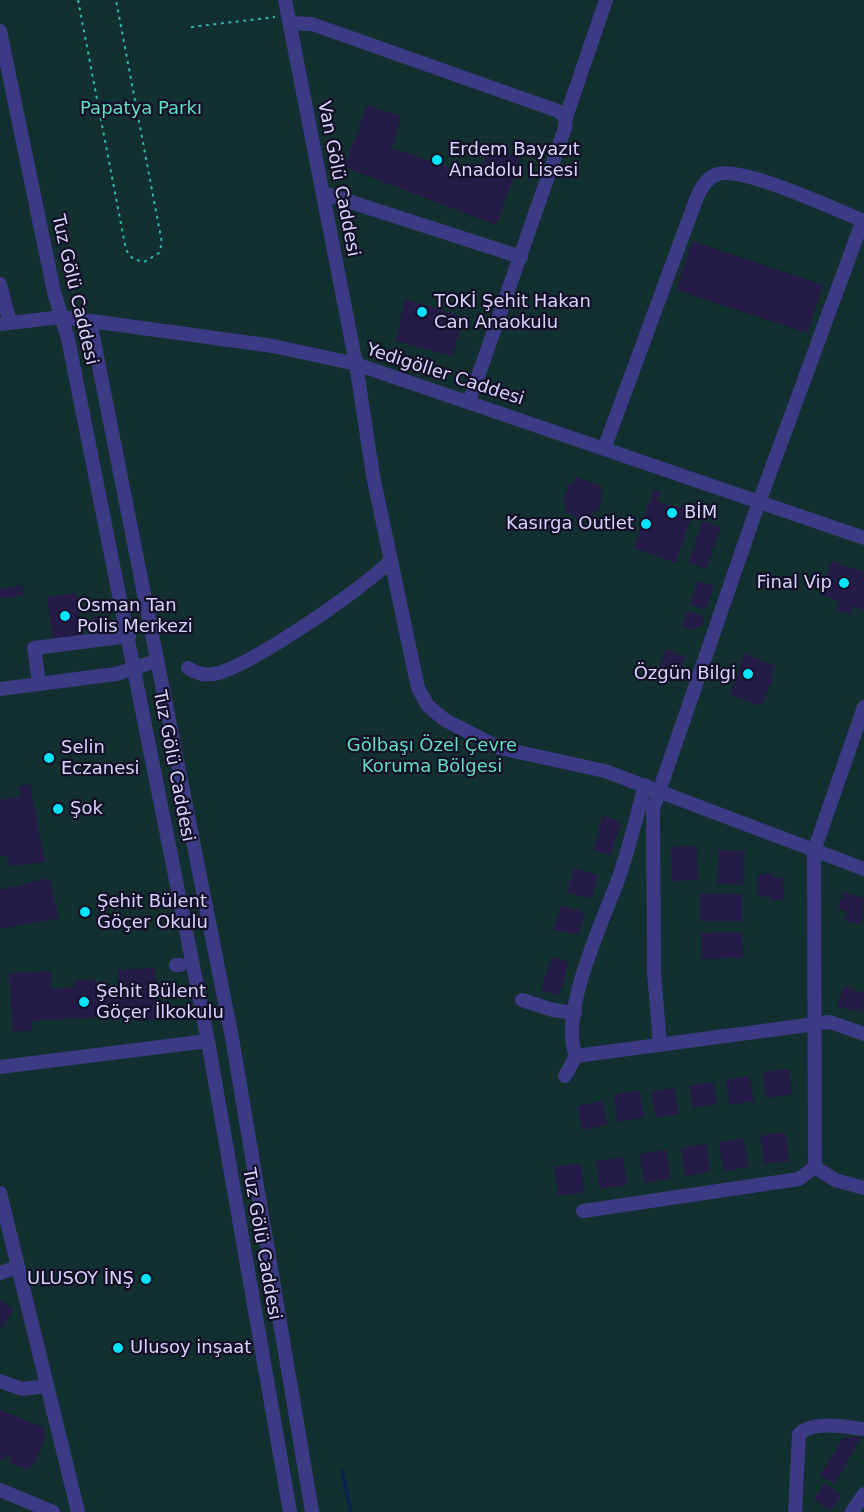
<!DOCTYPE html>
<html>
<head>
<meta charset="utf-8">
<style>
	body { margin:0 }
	canvas { display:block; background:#130f26 }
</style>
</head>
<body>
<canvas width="864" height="1512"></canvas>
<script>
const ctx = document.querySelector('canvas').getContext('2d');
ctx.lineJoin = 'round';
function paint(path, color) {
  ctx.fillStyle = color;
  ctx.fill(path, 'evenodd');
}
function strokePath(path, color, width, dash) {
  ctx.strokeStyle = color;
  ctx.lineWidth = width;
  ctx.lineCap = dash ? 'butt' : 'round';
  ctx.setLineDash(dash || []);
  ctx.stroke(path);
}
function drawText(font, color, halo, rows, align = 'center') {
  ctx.font = font + ' "DejaVu Sans",sans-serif';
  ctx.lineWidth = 4.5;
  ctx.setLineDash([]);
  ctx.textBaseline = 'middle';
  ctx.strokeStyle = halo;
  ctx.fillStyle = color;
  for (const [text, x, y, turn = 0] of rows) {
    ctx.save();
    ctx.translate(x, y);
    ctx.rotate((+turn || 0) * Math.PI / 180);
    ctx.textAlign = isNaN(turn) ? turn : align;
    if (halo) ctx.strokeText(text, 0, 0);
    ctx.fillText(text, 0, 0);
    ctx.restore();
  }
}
paint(new Path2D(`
	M0 0H864V1512H0Z`), '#12302f');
strokePath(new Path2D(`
	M342 1471 351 1512`), '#0c2248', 4);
paint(new Path2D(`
	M367 105 401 116 392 148 477 177 489 147 521 159 496 225 344 167Z
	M692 241 823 285 807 333 676 290Z
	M405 299 464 317 452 356 396 341Z
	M575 477 602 486 600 493 603 494 598 512 594 511 592 519 585 516 583 521 564 511 566 503 563 502 569 484 573 485Z
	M654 489 660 491 657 501 680 508 681 505 694 509 676 563 634 548Z
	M703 521 721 527 706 569 688 562Z
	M832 561 864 572V610L853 606 850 614 836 610 839 601 820 595Z
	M698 581 714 586 706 610 690 604Z
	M22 585 24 595 0 599V589Z
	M76 593 82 635 53 639 47 597Z
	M687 611 704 616 702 625 692 630 682 627Z
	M101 616 103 633 94 634 92 617Z
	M665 649 685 656 678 679 658 673Z
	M744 654 775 665 770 677H773L761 706 730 695Z
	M30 784 45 862 9 866 7 855 0 856V800L21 796 18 786Z
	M603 816 621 822 611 855 593 850Z
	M697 846 698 880 672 881 671 847Z
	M719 850 745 851 743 885 717 884Z
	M574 868 598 875 592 898 567 893Z
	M771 873 772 877H783L784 900 771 901V897L757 896 758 874Z
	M49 878 59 918 0 929V890Z
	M844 892 864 898 862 925 844 920 847 912 838 909Z
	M700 894H742V921H700Z
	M561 905 585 913 578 935 553 930Z
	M742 932 743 958 701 959V933Z
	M551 957 569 962 559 996 541 990Z
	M155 968 158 1020 137 1021 136 1015 31 1021 32 1030 13 1032 9 973 50 971 51 989 75 987V980L95 979 96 987 119 986 118 970Z
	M844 986 864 993 863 1012 837 1007Z
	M789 1069 792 1094 766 1098 763 1072Z
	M750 1076 754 1101 730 1105 726 1080Z
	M713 1082 717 1104 693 1108 689 1086Z
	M674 1088 679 1114 656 1118 651 1092Z
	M639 1090 644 1117 618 1122 614 1094Z
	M602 1101 607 1125 582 1130 577 1106Z
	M785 1132 789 1161 764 1164 760 1136Z
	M744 1138 748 1167 724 1171 719 1142Z
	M706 1144 710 1172 685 1176 681 1148Z
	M666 1150 671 1179 644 1183 640 1154Z
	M623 1157 627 1185 600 1189 596 1161Z
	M581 1163 585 1192 558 1196 554 1167Z
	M0 1300 13 1309 4 1328 0 1326Z
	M0 1410 45 1428 43 1434 46 1435 35 1463 32 1462 29 1470 9 1462 11 1456 6 1454 4 1460 0 1459Z
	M861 1437 835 1483 820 1476 843 1438Z
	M825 1483 842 1495 830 1511 814 1499Z`), '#241b47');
strokePath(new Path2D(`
	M78 0 126 250 133 259 144 262 159 253 162 243 116 0
	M191 27 275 17`), '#2fb8b0', 2, [3, 4.5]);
strokePath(new Path2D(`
	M285 0 356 364 373 476 418 688 428 706 445 720 500 748 605 771 864 869
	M290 23 312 24 558 111 566 117
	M0 31 54 292 68 339 208 1041 290 1512
	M323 193 521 257
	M0 284 10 323
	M90 321 232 1038 312 1512
	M0 324 62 317 273 346 356 364 864 538
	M469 402 565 128 566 117 606 0
	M604 449 697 197C702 187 706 178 718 174 743 166 836 210 864 221
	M188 668C197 673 204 676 214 674 248 668 364 588 389 562
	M39 683 34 648 129 636
	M0 689 116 674 156 661
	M176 965H180
	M522 1000 553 1010 575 1013
	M660 1045 654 973 653 809 754 516 863 220
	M576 1056C558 1012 605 918 620 874 630 845 637 815 645 785
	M0 1067 208 1041
	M565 1076 576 1056 830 1022 864 1034
	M815 1167 835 1180 864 1188
	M0 1193 78 1512
	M583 1211 799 1179 815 1167 814 851 864 707
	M0 1273 18 1267
	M0 1381 22 1389 47 1386
	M0 1490 53 1512
	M795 1512 799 1434C814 1420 845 1427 864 1429
	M852 1512 864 1494`), '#3d3a85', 14);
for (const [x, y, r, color] of [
	[437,160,6,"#00e5ff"],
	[422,312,6,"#00e5ff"],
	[672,513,6,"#00e5ff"],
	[646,524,6,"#00e5ff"],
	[844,583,6,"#00e5ff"],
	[65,616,6,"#00e5ff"],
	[748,674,6,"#00e5ff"],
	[49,758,6,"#00e5ff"],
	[58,809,6,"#00e5ff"],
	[85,912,6,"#00e5ff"],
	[84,1002,6,"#00e5ff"],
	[146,1279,6,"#00e5ff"],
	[118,1348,6,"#00e5ff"]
]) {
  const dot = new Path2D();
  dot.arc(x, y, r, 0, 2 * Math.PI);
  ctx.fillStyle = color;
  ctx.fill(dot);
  strokePath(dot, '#130f26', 2);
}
drawText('18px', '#5fe0c0', '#130f26', [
	["Papatya Parkı",141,109],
	["Gölbaşı Özel Çevre",432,746],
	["Koruma Bölgesi",432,767]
]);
drawText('18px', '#d9d4ff', '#130f26', [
	["Erdem Bayazıt",449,150],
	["Anadolu Lisesi",449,171],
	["TOKİ Şehit Hakan",434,302],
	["Can Anaokulu",434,323],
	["BİM",684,513],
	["Kasırga Outlet",634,524,"right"],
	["Final Vip",832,583,"right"],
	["Osman Tan",77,606],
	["Polis Merkezi",77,627],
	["Özgün Bilgi",736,674,"right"],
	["Selin",61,748],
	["Eczanesi",61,769],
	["Şok",70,809],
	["Şehit Bülent",97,902],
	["Göçer Okulu",97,923],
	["Şehit Bülent",96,992],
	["Göçer İlkokulu",96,1013],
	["ULUSOY İNŞ",134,1279,"right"],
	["Ulusoy inşaat",130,1348]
], 'left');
drawText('18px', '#d9d4ff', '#130f26', [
	["Van Gölü Caddesi",338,179,79],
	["Tuz Gölü Caddesi",74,290,77],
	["Yedigöller Caddesi",445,375,18],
	["Tuz Gölü Caddesi",173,766,79],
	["Tuz Gölü Caddesi",261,1244,80]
]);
</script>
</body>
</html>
